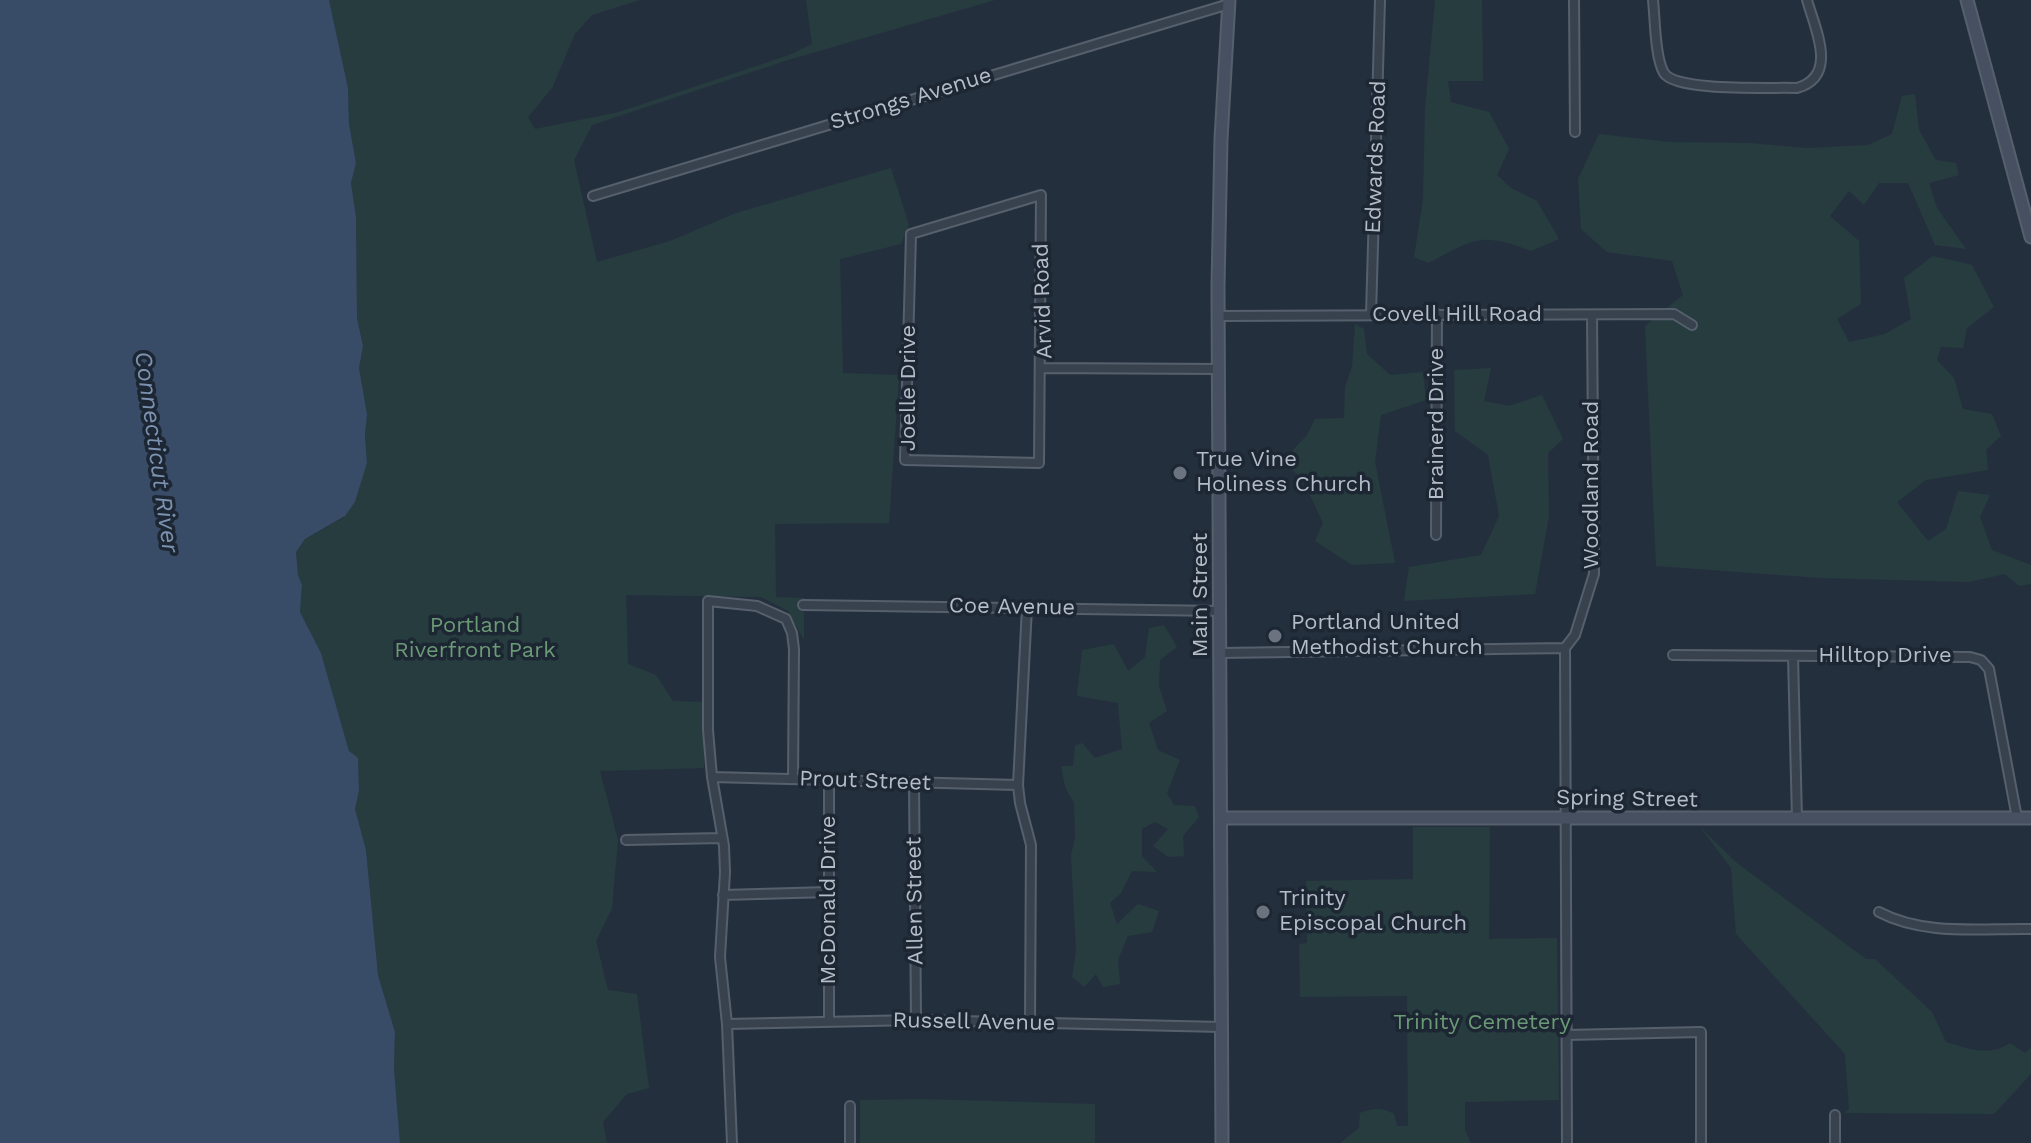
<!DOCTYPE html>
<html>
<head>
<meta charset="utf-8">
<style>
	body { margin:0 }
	canvas { display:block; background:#242f3e }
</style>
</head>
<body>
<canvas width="2031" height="1143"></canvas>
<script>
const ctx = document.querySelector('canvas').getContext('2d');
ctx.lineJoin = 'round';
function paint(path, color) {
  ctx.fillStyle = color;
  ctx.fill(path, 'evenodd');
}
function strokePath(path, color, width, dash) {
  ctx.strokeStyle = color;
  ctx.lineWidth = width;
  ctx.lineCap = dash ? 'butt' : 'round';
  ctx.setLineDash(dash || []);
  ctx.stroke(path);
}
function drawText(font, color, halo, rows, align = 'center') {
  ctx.font = font + ' "Work Sans",sans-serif';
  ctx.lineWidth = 7;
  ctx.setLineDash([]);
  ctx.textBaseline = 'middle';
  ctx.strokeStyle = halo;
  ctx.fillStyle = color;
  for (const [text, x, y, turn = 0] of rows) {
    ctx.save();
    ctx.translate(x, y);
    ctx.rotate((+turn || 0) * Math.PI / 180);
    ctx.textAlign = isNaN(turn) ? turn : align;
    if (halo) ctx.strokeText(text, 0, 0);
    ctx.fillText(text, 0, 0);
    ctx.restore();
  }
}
paint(new Path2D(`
	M329 0H640L592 15 575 34 552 88 528 117 535 129 619 112 789 55 812 44 806 0H995L788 60 592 125 574 160 597 262 670 241 736 213 891 168 909 225 901 244 840 259 843 373 899 375 889 523 767 524H775L776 597 804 598V640L788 611 761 597 626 595 628 664 656 675 673 701 704 702V768L600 771 618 840 612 908 596 941 608 990 637 994 649 1088 627 1094 603 1122 607 1143H400L394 1069 395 1032 378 975 366 850 355 809 359 791 358 760 349 751 321 653 300 612 302 585 298 575 296 552 305 539 343 518 355 502 367 463 365 436 367 414 359 368 363 346 357 318 356 217 351 183 356 163 349 124 348 88Z
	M1435 0H1482L1483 81H1448L1451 102 1489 112 1509 149 1497 175 1511 188 1537 201 1559 239 1531 251C1479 231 1475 239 1428 263L1414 257 1423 200 1425 109Z
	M1915 94 1919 130 1936 160 1956 163 1959 175 1929 183 1937 208 1966 249 1935 245 1908 183H1879L1864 205 1849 191 1830 216 1859 241 1861 304 1837 319 1849 342 1885 334 1911 319 1904 278 1933 256 1972 265 1994 307 1967 328 1963 348 1941 347 1937 360 1954 378 1963 409 1992 414 2001 436 1986 450 1988 470 1926 480 1897 502 1928 541 1946 529 1958 491 1990 495 1980 517 1992 550 2031 565V584L2019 586 2005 574 1969 582 1821 578 1656 566 1645 326 1683 295 1672 261 1607 252 1581 229 1578 179 1599 134 1668 142 1749 143 1807 148 1868 145 1892 134 1902 96Z
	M1355 324 1364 329 1367 354 1390 375 1423 372 1426 400 1381 415 1375 462 1395 563 1352 565 1315 541 1323 523 1303 480 1283 461 1307 435 1315 419 1344 418 1345 387 1352 367Z
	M1491 368 1484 401 1509 406 1542 395 1563 439 1548 453 1549 516 1535 594 1404 601 1409 567 1481 555 1499 516 1488 455 1455 431 1454 370Z
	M1164 625 1177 647 1160 660 1159 686 1167 711 1149 723 1158 750 1180 760 1167 793 1174 805 1195 806 1199 817 1183 836 1184 856 1168 857 1153 846 1168 829 1155 822 1142 829V856L1157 872 1132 871 1121 893 1110 903 1117 924 1138 904 1159 911 1152 932 1128 936 1118 960 1120 984 1103 987 1096 974 1084 987 1072 977 1076 951 1071 856 1075 837 1074 803 1065 787 1061 766H1073L1075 746 1082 743 1095 758 1122 749 1118 703 1077 696 1082 650 1114 644 1128 671 1145 657 1149 628Z
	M1413 827H1490L1489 939 1557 938 1559 1100 1465 1102V1130L1471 1143H1340L1359 1128 1360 1113C1373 1108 1382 1107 1394 1114L1397 1126H1408L1407 996 1300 997 1299 944 1307 943 1306 881 1413 879Z
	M1700 827 1737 863 1866 959H1875L1932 1012 1946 1042C1969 1049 1989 1057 2010 1043L2025 1053 2031 1048V1074L1994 1114 1844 1113 1849 1109 1845 1054 1736 934 1731 868Z
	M920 1099 1095 1104V1143H860V1100Z`), '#263c3f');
paint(new Path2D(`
	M0 0H329L348 88 349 124 356 163 351 183 356 217 357 318 363 346 359 368 367 414 365 436 367 463 355 502 345 516 305 539 296 552 298 575 302 585 300 612 321 653 349 751 358 758 359 791 355 809 366 850 378 975 395 1032 394 1069 400 1143H0Z`), '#394c67');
const street = new Path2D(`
	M1574 0 1575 132
	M1653 0C1655 18 1655 58 1664 73 1676 92 1773 87 1797 88 1839 76 1815 29 1807 0
	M1041 195 1039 463 905 460 911 234Z
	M593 196 1229 4
	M1371 315 1380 0
	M1219 316 1674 314 1692 325
	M1042 368 1219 369
	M1436 535 1437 314
	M803 605 1221 611
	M1027 607 1018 785 1020 803 1031 845 1030 1022
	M1565 648 1567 1143
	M1565 648 1575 635 1594 574 1592 315
	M1221 653 1565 648
	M1673 655 1970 657 1981 660 1989 669 2017 818
	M1793 656 1797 819
	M712 777 1018 785
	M829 780V1020
	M914 782 916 1020
	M626 840 722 838
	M723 895 829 892
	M1879 912C1924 936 1981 928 2031 929
	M727 1024 916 1020 1222 1027
	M1566 1035 1701 1032V1143
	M850 1106V1143
	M732 1143 727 1024 720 957 725 872 724 846 712 777 708 730V601L757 606 786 619 792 633 794 649 793 779
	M1835 1143V1115`);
const secondary = new Path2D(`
	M1967 0 2031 237
	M1222 818H2031
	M1222 1143 1218 286 1221 139 1229 0`);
strokePath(street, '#565f6c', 12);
strokePath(secondary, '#565f6c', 15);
strokePath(street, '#38414e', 8);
strokePath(secondary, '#465061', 11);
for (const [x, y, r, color] of [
	[1180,473,8,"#6b7280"],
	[1275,636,8,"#6b7280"],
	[1263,912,8,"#6b7280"]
]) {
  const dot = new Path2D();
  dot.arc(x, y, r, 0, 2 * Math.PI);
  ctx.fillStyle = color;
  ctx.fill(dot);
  strokePath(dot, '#1d2633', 3);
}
drawText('22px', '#b4bcc9', '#1d2633', [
	["Strongs Avenue",911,99,-17],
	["Edwards Road",1376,157,-88],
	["Arvid Road",1043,301,-92],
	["Covell Hill Road",1457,315],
	["Joelle Drive",909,388,-90],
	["Brainerd Drive",1437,424,-90],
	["Woodland Road",1592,485,-90],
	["Main Street",1201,595,-90],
	["Coe Avenue",1012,607,1],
	["Hilltop Drive",1885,656],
	["Prout Street",865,781,2],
	["Spring Street",1627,799,1],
	["McDonald Drive",829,900,-90],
	["Allen Street",915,901,-91],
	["Russell Avenue",974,1022,1]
]);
drawText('22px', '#b4bcc9', '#1d2633', [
	["True Vine",1196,460],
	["Holiness Church",1196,485],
	["Portland United",1291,623],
	["Methodist Church",1291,648],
	["Trinity",1279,899],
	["Episcopal Church",1279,924]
], 'left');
drawText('22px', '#6b9a76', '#1d2633', [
	["Portland",475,626],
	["Riverfront Park",475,651],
	["Trinity Cemetery",1482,1023]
]);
drawText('italic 24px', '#7c92b1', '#1d2633', [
	["Connecticut River",156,452,82]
]);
</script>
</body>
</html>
